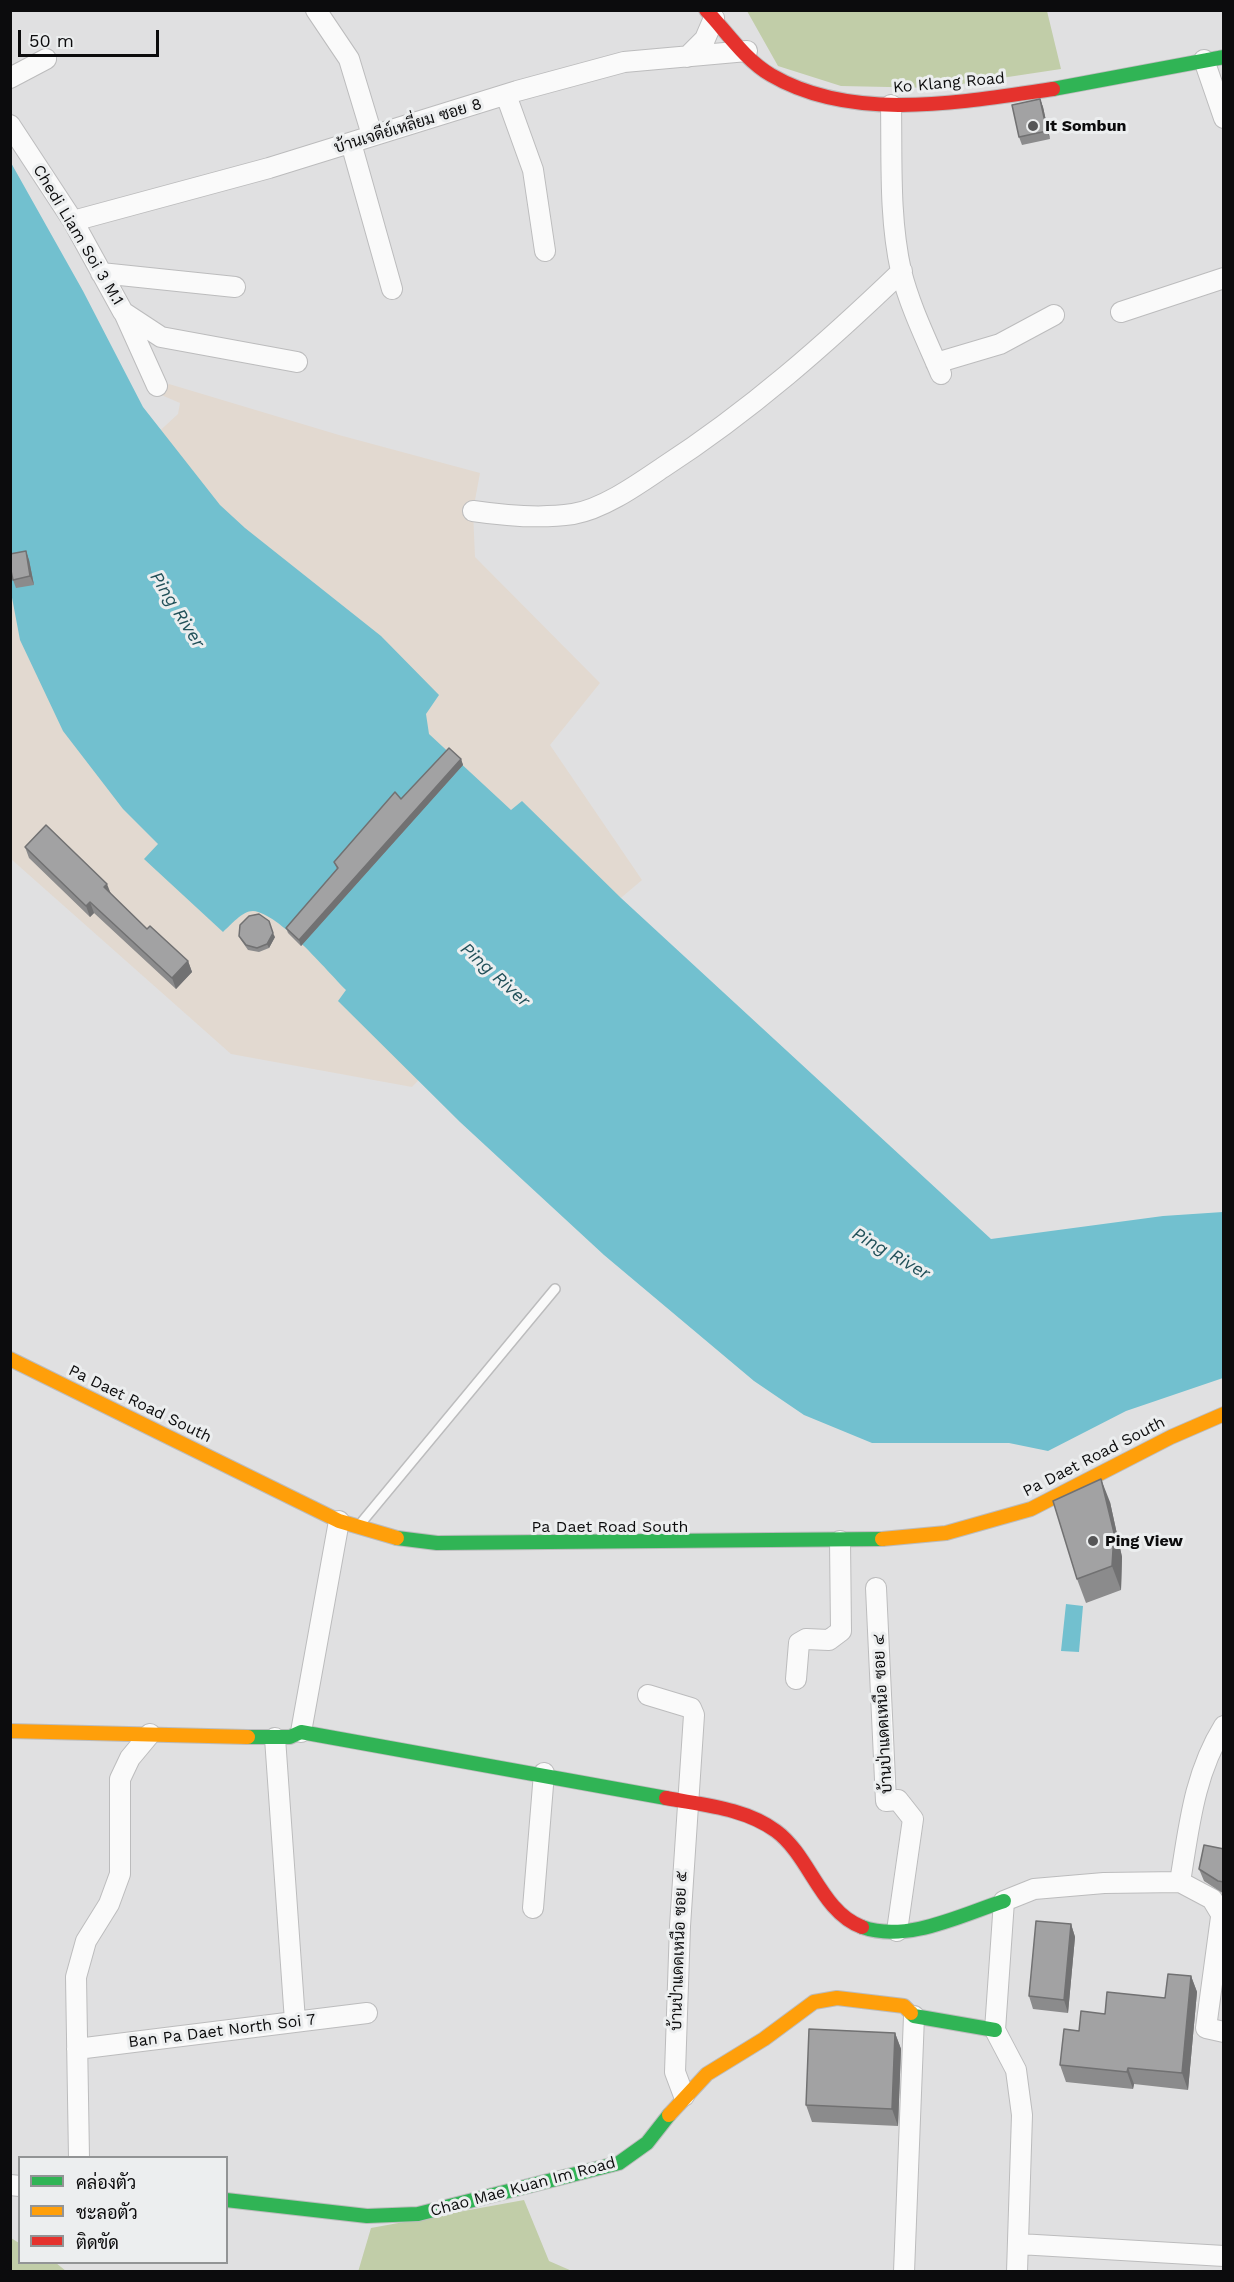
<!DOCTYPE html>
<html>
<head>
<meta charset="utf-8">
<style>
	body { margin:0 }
	#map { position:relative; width:1234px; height:2282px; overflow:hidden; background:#e0e0e1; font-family:"Work Sans",Sarabun,sans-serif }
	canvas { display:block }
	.frame { position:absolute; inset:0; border:12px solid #0c0c0d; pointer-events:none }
	.legend { position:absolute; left:18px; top:2156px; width:210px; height:108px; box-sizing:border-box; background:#eceeef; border:2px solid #929495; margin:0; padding:8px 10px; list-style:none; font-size:18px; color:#0c0c0d }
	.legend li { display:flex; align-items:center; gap:12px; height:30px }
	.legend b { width:30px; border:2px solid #929495 }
	.scale { position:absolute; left:18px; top:30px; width:141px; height:27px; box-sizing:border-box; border:3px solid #0c0c0d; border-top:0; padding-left:8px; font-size:18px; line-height:21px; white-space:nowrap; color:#0c0c0d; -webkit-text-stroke:4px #eceeef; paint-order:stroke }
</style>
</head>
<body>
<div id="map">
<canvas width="1234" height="2282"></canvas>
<div class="frame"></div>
<ul class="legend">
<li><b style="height:8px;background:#30b455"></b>คล่องตัว</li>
<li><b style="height:8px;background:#ff9f0a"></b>ชะลอตัว</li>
<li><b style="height:8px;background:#e5322d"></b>ติดขัด</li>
</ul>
<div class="scale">50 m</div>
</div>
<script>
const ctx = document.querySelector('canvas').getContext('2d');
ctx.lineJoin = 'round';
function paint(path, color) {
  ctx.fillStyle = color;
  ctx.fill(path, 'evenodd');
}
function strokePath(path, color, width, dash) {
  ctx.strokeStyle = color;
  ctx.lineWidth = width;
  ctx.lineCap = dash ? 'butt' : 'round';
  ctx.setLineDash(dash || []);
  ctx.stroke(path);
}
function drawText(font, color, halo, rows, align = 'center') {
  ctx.font = font + ' "Work Sans",Sarabun,sans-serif';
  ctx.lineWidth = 6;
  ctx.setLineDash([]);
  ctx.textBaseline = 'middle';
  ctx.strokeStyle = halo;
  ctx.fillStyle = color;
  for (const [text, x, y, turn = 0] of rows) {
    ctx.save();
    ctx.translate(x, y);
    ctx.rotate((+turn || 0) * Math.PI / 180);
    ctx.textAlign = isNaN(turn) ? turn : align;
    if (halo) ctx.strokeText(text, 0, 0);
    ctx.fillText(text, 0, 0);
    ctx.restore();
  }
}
paint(new Path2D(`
	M169 384 339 435 480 473 473 511 475 557 600 683 550 745 642 880 468 1028 412 1087 231 1054 11 859V559L26 554 178 414 180 403 159 394Z`), '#e2d9d0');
paint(new Path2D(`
	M747 11H1047L1061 69 935 88 841 86 778 66Z
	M524 2200 549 2261 572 2271 358 2272 371 2228Z
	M11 2238 19 2243 20 2262 56 2263 66 2271H11Z`), '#c1cda8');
paint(new Path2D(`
	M10 161 83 291 143 407 220 505 245 528 381 636 439 695 426 714 429 734 511 810 522 801 621 898 991 1239 1163 1216 1223 1212V1378L1126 1411 1048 1451 1009 1443H872L804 1415 754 1381 604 1255 460 1122 338 1001 346 990C327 971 279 913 253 911 242 911 231 925 223 932L144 859 158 844 123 809 63 731 20 640 10 587Z
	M1066 1604 1083 1606 1079 1652 1061 1651Z`), '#72c0cf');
const lane = new Path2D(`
	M361 1523 555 1289`);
const street = new Path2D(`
	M316 10 349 59 372 135
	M687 57 705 39 714 18
	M1204 60 1224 118
	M10 78 46 59
	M506 95 533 170 545 251
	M891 105C892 160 889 217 901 271 910 307 927 341 941 374
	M10 125 73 221 123 312 161 337 297 362
	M351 143 392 289
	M73 221 269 168 517 91 624 62 747 51
	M101 273 235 287
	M1121 312 1224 278
	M125 315 157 386
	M936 363 1000 344 1054 315
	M473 511C507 516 540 519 573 514 603 509 637 485 662 468 750 411 826 344 902 271
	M876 1588 886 1801 898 1800 913 1819 897 1931
	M796 1679 799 1643 806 1639 829 1640 841 1631 840 1541
	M648 1695 691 1708 694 1715 680 1926 675 2072 684 2096
	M301 1732 339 1521
	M275 1738 295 2021
	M1180 1882C1189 1827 1194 1774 1224 1726
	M533 1908 544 1773
	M1221 1917 1206 2028 1224 2032
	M77 2049 367 2013
	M79 2158 76 1977 86 1941 109 1904 120 1874V1779L130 1758 150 1734
	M10 2185 20 2186
	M1019 2244 1224 2256
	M904 2272 914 2016
	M1017 2272 1022 2115 1016 2070 995 2030 1004 1901 1034 1889 1104 1883 1180 1882 1212 1899 1224 1919`);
const fast = new Path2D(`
	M1053 89 1224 57
	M397 1538 437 1543 882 1539
	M248 1737H290L301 1732 666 1798
	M862 1927C907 1943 961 1915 1004 1901
	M911 2013 914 2016 995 2030
	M226 2200 367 2216 418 2214 619 2163 647 2143 669 2115`);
const slow = new Path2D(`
	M10 1359 339 1521 397 1538
	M882 1539 946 1533 1031 1509 1171 1437 1224 1414
	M10 1731 248 1737
	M669 2115 707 2074 764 2039 814 2002 837 1998 904 2006 911 2013`);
const jam = new Path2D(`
	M706 10C726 31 745 60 771 75 853 123 963 102 1053 89
	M666 1798C703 1805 745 1808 776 1831 810 1856 821 1912 862 1927`);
strokePath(lane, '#bcbcbd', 12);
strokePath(street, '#bcbcbd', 22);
strokePath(fast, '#bcbcbd', 16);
strokePath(slow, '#bcbcbd', 16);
strokePath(jam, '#bcbcbd', 16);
strokePath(lane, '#fafafa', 9);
strokePath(street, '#fafafa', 20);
strokePath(fast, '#30b455', 14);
strokePath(slow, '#ff9f0a', 14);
strokePath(jam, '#e5322d', 14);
paint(new Path2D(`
	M1040 99 1043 107 1050 139 1022 145 1019 137Z
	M26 551 29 560 34 585 16 588 13 580Z
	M461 759 463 765 301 946 288 933 286 928 337 869 334 862 401 799Z
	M25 847 111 894 147 929 188 961 192 972 176 989 94 913 90 917 29 858Z
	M239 936 275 937 269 948 259 952 248 950 241 940Z
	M1110 1502 1122 1557 1121 1590 1086 1603 1077 1579Z
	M1224 1849V1894L1204 1881 1199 1869Z
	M1071 1924 1075 1937 1068 2013 1033 2009 1029 1996Z
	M1191 1976 1197 1992 1188 2090 1134 2084 1133 2089 1066 2082 1060 2065 1079 2031 1105 2014 1165 1998Z
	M895 2033 901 2049 898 2126 812 2122 806 2105Z`), '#8b8b8c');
paint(new Path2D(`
	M1040 99 1043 107 1050 139 1047 131Z
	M26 551 29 560 34 585 30 576Z
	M461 759 463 765 301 946 299 940Z
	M107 884 111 894 104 887Z
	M90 902 94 913 90 917 86 906Z
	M273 933 275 937 269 948 267 944Z
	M188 961 192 972 176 989 172 978Z
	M1101 1479 1110 1502 1122 1557 1121 1590 1112 1566Z
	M1071 1924 1075 1937 1068 2013 1064 2000Z
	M1191 1976 1197 1992 1188 2090 1182 2073Z
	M895 2033 901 2049 898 2126 892 2109Z
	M1128 2068 1134 2084 1133 2089 1127 2072Z`), '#717172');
const building = new Path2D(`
	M1040 99 1047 131 1019 137 1012 105Z
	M26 551 30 576 13 580 10 566V554Z
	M449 748 461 759 299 940 286 928 338 868 334 862 395 792 401 799Z
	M46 825 107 884 104 887 147 929 150 926 188 961 172 978 90 902 86 906 25 847Z
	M259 914 269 921 273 933 267 944 257 948 246 945 239 936 240 925 249 916Z
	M1101 1479 1114 1533 1112 1566 1077 1579 1053 1501Z
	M1204 1845 1224 1849V1882L1218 1881 1199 1869Z
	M1036 1921 1071 1924 1064 2000 1029 1996Z
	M1168 1974 1191 1976 1182 2073 1128 2068 1127 2072 1060 2065 1064 2029 1079 2031 1081 2011 1105 2014 1107 1992 1165 1998Z
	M809 2029 895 2033 892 2109 806 2105Z`);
paint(building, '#a2a2a3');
strokePath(building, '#717172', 1.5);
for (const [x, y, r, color] of [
	[1033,126,6,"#565657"],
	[1093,1541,6,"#565657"]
]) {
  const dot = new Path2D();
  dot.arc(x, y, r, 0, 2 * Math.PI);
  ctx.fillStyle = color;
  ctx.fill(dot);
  strokePath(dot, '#eceeef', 2);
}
drawText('16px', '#0c0c0d', '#eceeef', [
	["Ko Klang Road",949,83,-5],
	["บ้านเจดีย์เหลี่ยม ซอย 8",408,126,-17],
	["Chedi Liam Soi 3 M.1",78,235,59],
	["Pa Daet Road South",140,1404,26],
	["Pa Daet Road South",1094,1457,-27],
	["Pa Daet Road South",610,1527],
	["บ้านป่าแดดเหนือ ซอย ๔",883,1714,-93],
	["บ้านป่าแดดเหนือ ซอย ๕",679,1951,-88],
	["Ban Pa Daet North Soi 7",222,2031,-7],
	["Chao Mae Kuan Im Road",523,2187,-15]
]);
drawText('bold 16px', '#0c0c0d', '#eceeef', [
	["It Sombun",1045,126],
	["Ping View",1105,1541]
], 'left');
drawText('italic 18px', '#215059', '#eceeef', [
	["Ping River",177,610,58],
	["Ping River",495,975,42],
	["Ping River",891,1254,30]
]);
</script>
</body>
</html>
